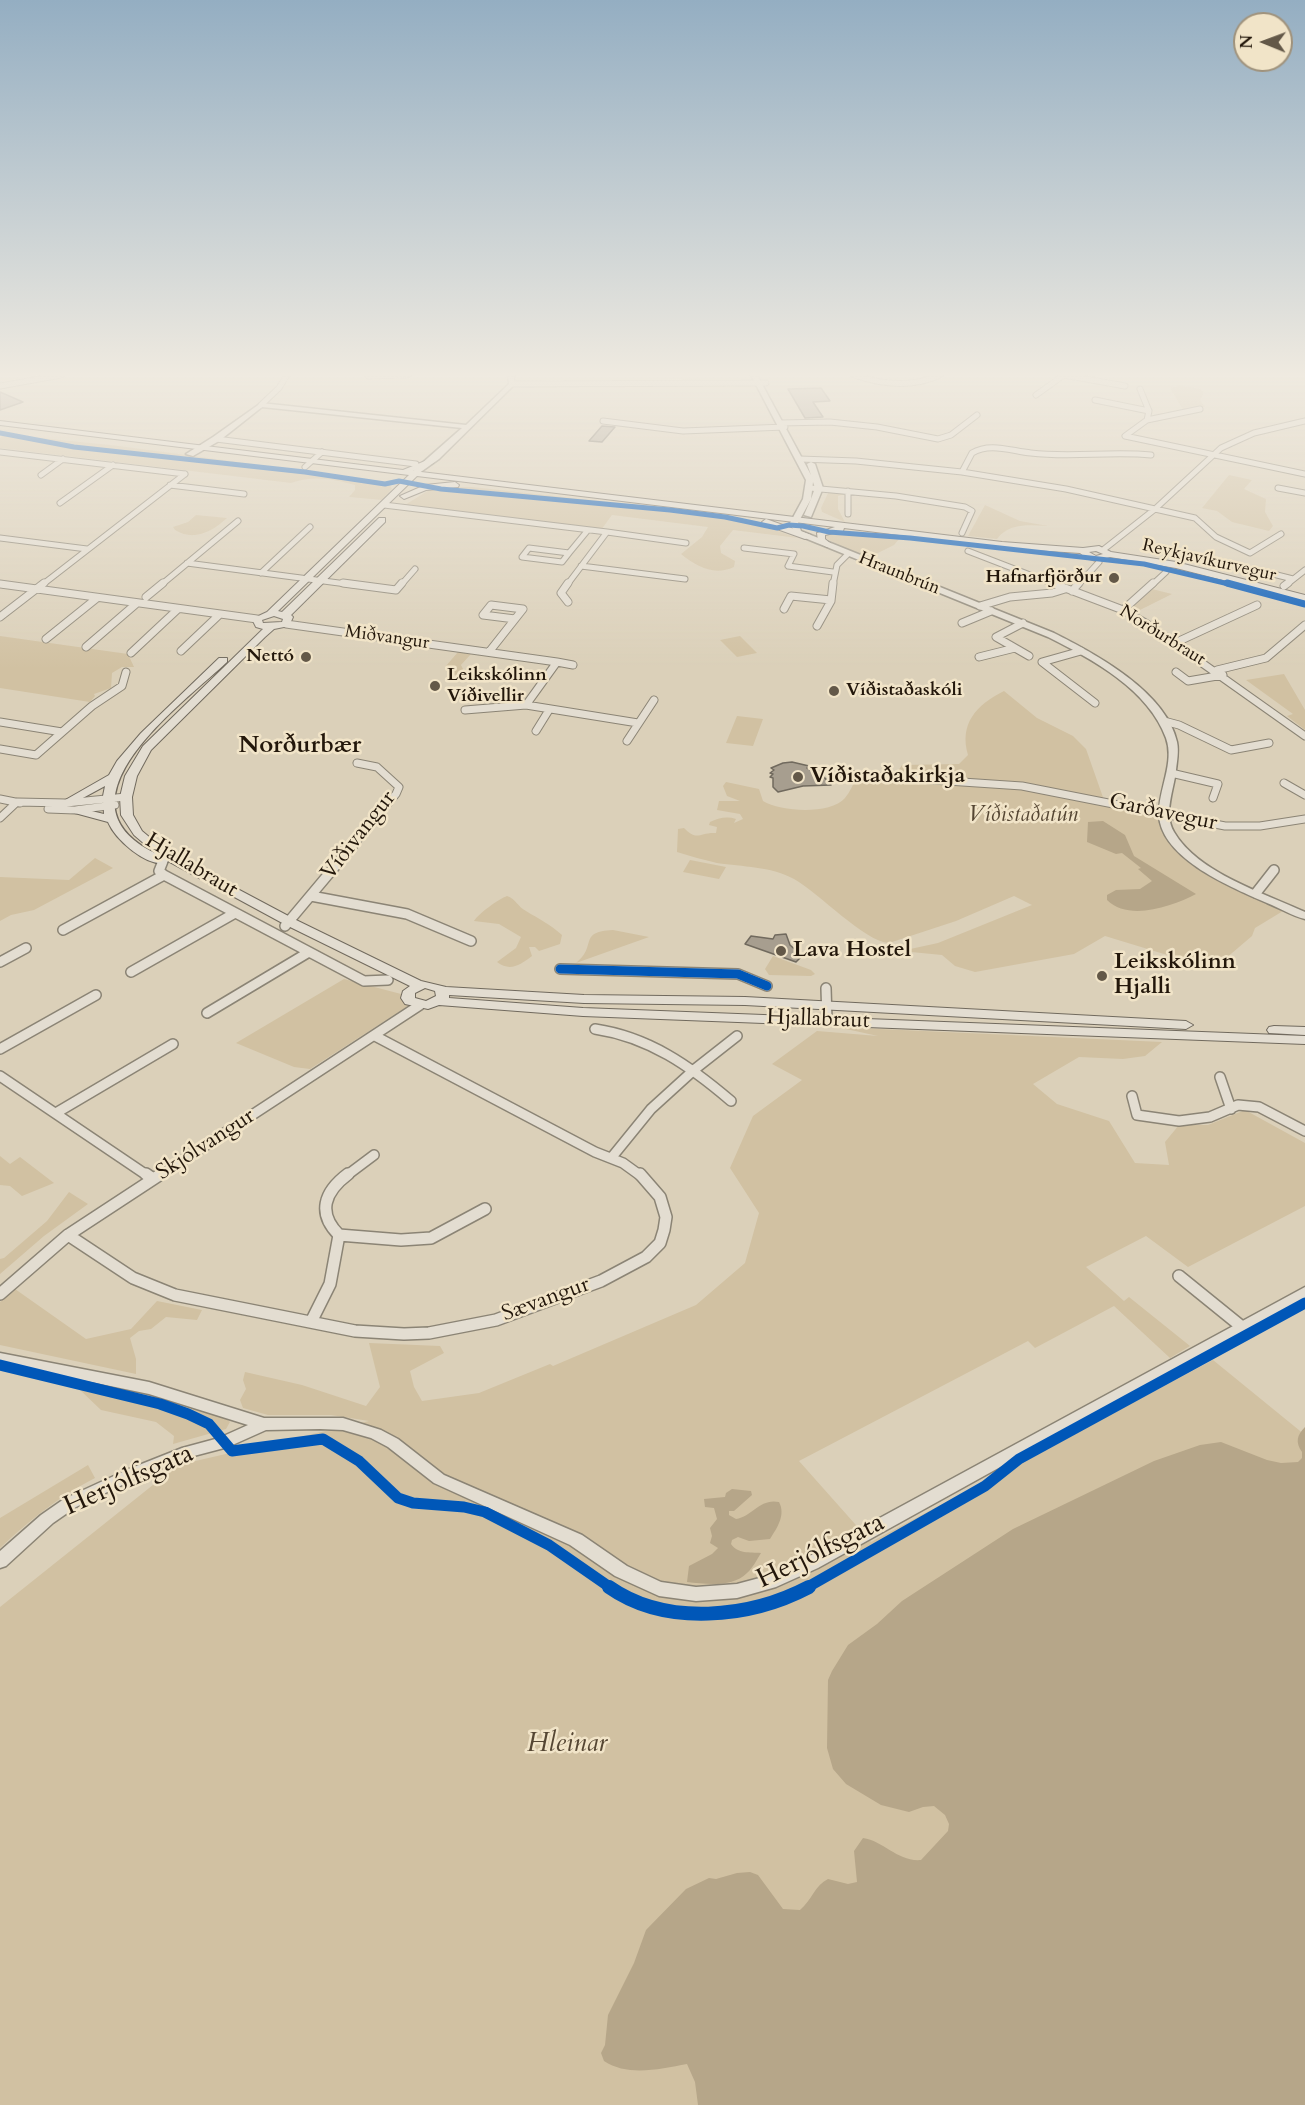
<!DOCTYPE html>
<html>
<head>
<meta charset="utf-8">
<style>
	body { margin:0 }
	#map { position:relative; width:1305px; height:2105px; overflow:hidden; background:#dbd0b9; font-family:Cardo,serif }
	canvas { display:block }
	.north { position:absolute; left:1233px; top:12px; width:60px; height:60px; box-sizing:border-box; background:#f1e4c8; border:2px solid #9f927c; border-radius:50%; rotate:271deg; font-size:16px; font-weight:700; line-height:24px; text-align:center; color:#23170b }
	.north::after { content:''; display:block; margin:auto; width:21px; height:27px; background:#635848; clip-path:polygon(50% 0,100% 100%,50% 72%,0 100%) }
</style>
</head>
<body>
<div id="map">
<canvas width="1305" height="2105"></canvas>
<div class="north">N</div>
</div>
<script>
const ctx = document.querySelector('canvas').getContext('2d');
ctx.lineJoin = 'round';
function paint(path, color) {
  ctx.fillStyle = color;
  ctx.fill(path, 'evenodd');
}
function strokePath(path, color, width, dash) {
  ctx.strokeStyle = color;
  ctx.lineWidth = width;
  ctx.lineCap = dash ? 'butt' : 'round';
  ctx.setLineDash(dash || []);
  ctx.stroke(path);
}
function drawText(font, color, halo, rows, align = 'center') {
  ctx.font = font + ' Cardo,serif';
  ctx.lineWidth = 5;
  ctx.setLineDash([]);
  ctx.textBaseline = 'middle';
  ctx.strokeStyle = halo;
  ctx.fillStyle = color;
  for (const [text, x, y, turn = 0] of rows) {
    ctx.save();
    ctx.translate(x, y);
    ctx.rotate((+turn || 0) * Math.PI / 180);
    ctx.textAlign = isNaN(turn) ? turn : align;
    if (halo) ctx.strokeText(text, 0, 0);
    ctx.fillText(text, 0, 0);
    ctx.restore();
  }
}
paint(new Path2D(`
	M1180 385 1201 389 1204 393 1200 400 1205 407 1183 410 1170 388Z
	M4 434 119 446 380 481 390 485 392 489 382 500 349 497 355 490V485C332 479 314 475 291 483L0 448V438Z
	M1229 475 1252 480 1244 489 1266 499 1265 512 1273 526 1269 531 1232 522 1217 511 1202 508Z
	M452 487H472L718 514 743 519 798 538 733 530 720 546 721 553 735 561 734 567C714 576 697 567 681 554L702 537 708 527 612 515 601 530 405 505 429 490Z
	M828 493 845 494 838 496V509L845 522 822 512 821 508Z
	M985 505 1020 521 1048 526C1029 525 1009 523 997 539L968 536Z
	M196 515 227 518C213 531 194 542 175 530L173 527 188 522Z
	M837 531 872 537 900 538 894 545 866 559 825 538V534Z
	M1152 589 1172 594 1138 611 1134 606Z
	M0 636 128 654 134 667H122L112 673 111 688 94 694 95 696 90 702 0 688Z
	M740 636 757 653 737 657 720 640Z
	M458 652 471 654 461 665 465 673 449 676 445 667Z
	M1284 674 1305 710V730L1287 716 1293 714 1246 680Z
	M1004 691 1037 718 1073 736 1086 749 1105 803 1157 813 1163 831 1226 884 1283 911 1255 928 1252 936 1225 959 1208 963 1187 961 1105 936 1074 954 975 972 955 966 942 955 901 951 938 943 1032 905 1014 896 956 921 889 943C865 942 819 893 794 879 770 866 743 867 717 863 704 860 690 856 677 852L678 829 684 828C698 842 699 832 716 833L717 827 709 825 710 822C718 818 727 816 736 819L734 823 743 819 740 814 717 810 719 801H740L727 796 723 786 726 782 759 789 763 801C781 812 830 815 845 798 850 792 853 784 857 777L892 780 902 765 959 764 968 755C959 724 976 705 1004 691Z
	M737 716 763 719 753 746 726 743Z
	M95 858 113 868 34 910 11 915 0 921V877L69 880Z
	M690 860 726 867 719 879 683 872Z
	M507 896C516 899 518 907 526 911 539 919 550 924 562 935L560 944 539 951 535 947H529L532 956C520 965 510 972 497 962L516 948 521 937 499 924 474 921C479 913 499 899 507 896Z
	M613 930 649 937 576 963C598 946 577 932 613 930Z
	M773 956 811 970 815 974 811 976 769 975 765 969Z
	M344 979 401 994 408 1006 310 1069 294 1067 236 1043Z
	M837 1027 1162 1042 1145 1056 1123 1059 1079 1057 1033 1084 1057 1104 1109 1121 1135 1163 1169 1165 1165 1142 1179 1125H1208L1245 1110 1305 1143V1206L1188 1267 1146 1236 1086 1267 1124 1301 1129 1297 1190 1346 1170 1358 1114 1306 1035 1348 1028 1341 799 1461 871 1542 1213 1360 1305 1435V1820L1142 2105H0V1607L178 1465 369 1421 331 1415H268L243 1408 240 1400 246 1389 243 1380 245 1372 302 1385 366 1406 380 1387 369 1343 440 1346 444 1353 410 1371 414 1387 422 1401 479 1393 550 1364 553 1366 696 1305 745 1263 759 1213 730 1168 753 1116 802 1080 772 1064 817 1031 878 1036Z
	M0 1156 10 1164 20 1157 54 1183 22 1196 10 1186 0 1185Z
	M69 1192 88 1204 44 1236 0 1274V1259L4 1258 47 1221Z
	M15 1289 86 1339 131 1329 157 1301 202 1310 197 1320 166 1317 151 1329 139 1331 130 1338 136 1359V1374L0 1345V1302Z
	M66 1382 224 1416 230 1422 226 1429 173 1444 174 1436 156 1422 101 1410 79 1389Z
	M88 1465 95 1478C57 1498 31 1519 0 1548V1518Z`), '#d1c1a2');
paint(new Path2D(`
	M1103 821 1125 835 1134 856 1196 894C1173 906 1129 922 1107 900V895L1116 890 1140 889 1152 881 1138 869 1141 868 1122 853 1116 854 1087 842 1088 822Z
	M1305 1427V2105H698L695 2082 687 2064C660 2069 628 2077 604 2061L601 2053 605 2045 608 2015 634 1963 646 1930 686 1889 709 1878 716 1879 737 1873 750 1872 758 1875 783 1909 800 1910C812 1900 815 1885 828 1879L848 1884 857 1882 854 1851 863 1838C884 1841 898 1862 921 1860L948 1831 949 1824 945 1815 934 1806 923 1807 909 1812 881 1805 846 1784 833 1769 827 1748 828 1680 832 1671 848 1645 877 1624 902 1601 1013 1529 1154 1461 1200 1445 1221 1442 1267 1460 1281 1463 1298 1462 1302 1458V1452C1295 1442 1297 1435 1305 1427Z
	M732 1489 751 1491 752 1495 734 1511H729V1515L736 1519C753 1516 760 1498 779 1502 786 1515 777 1528 770 1539L749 1541 738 1537 732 1540 731 1544C738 1554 749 1552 761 1553 757 1559 753 1568 747 1573 732 1588 706 1584 687 1582L689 1566 712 1554 718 1548 710 1543 712 1536 710 1528 717 1519 714 1508 705 1507 704 1499 725 1497 726 1493Z`), '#b6a689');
const building = new Path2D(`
	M821 388 830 401 813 402 823 417 805 418 788 389Z
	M0 392 23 402 0 410Z
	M602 426 615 427 602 442 589 441Z
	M792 762 809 766 807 768 824 777 831 785 803 786 778 792 773 787V778L770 777 773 774 770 773 774 770 771 768 783 763Z
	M786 934 790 945 802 956 796 962 745 944 751 936 773 939 775 935Z`);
paint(building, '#a79e8f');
strokePath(building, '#716a5e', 1.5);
const minorFar3 = new Path2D(`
	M854 375C883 385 912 388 940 375
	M368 376 408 375
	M512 384 766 383
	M0 386 61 375
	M1140 389 1149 411 1147 420 1125 436 1305 474
	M1036 395 1064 375 1125 386
	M1095 400 1149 411
	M261 405 279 388 287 375
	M1147 420 1200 409
	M603 421 683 431 785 427
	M780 423 830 422 877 427 938 439 951 435 977 415
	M216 439 416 464
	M0 452 185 474
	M800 459 856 461 962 472 1066 489 1195 518 1216 537 1250 553 1281 534
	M305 467 322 452
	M962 472 972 453C990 442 1011 451 1031 453 1070 458 1111 451 1151 455
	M41 475 63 459
	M170 485 244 494
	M810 488 896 496 965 507 972 511 962 533
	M1278 488 1305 493
	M848 491V514
	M60 503 113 465
	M384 505 607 532 567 585
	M607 532 686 543
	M0 538 87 549
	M529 548 569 553 562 562 522 557Z
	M744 548 794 554 788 566 833 572
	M1103 550 1155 509 1221 448 1254 433 1305 421
	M968 551 1056 585
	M569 553 588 530
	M187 563 354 585
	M581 566 685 579
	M1261 571 1293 579
	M261 573 310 527
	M0 584 4 585
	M42 585 185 474
	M161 585 238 521
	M401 585 415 569
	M833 585 837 565 848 554
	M1078 585 1099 562
	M1152 585 1166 572
	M1286 585 1305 570`);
const minorFar2 = new Path2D(`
	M343 583 396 590 402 583
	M1052 583 1123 610 1147 624 1305 736
	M0 584 257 619
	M1284 586 1288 583
	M1072 591 1079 583
	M146 597 163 583
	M568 602 561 593 568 583
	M980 606 1010 597 1052 593 1065 589
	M784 609 791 596 831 600
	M1123 610 1153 583
	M0 617 44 583
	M962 623 991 611
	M1023 623 996 637 1029 656
	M286 624 557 662 526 705 638 723
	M817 626 831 601 833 583
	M46 639 97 598
	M1177 642 1257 605
	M86 647 137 603
	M181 651 219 615
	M1081 651 1042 662 1095 703
	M489 652 523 609 491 605 483 615 515 619
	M131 653 178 609
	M979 657 1015 648
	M557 662 573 665
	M1217 670 1266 658 1305 625
	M1176 672 1188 681 1223 675
	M465 710 526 705
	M1164 721 1179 725 1231 750 1269 743
	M0 722 62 732
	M536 731 549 710
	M627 741 654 700
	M0 749 36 755 92 706 122 686 126 672
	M1171 773 1218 784 1213 798
	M843 774 1022 786 1225 826H1260L1305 819
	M1284 783 1305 795
	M0 799 20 803
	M48 809 75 810 115 805
	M0 818 17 802 66 803 126 797
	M352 847 396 794 399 787 377 767 357 763`);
const minorFar1 = new Path2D(`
	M163 861 159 871 164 875 364 981 388 980
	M1256 893 1274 870
	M311 896 407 914 471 941
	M285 926 353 845
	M63 930 164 875
	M0 962 26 948
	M560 969 738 974 767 986
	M131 972 235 913
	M826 988 827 1020
	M207 1013 309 952
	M595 1029C649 1037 690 1066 731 1101
	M375 1036 595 1152 623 1163 641 1176
	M0 1049 96 995
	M0 1076 148 1176
	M1220 1077 1231 1109
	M1132 1096 1137 1115 1179 1121 1210 1117 1238 1105 1259 1107 1305 1131
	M56 1113 173 1044
	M612 1157 651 1109 695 1069 737 1036
	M159 1176 420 1005
	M346 1176 374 1155`);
const minor = new Path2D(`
	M146 1174 153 1179
	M348 1174C324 1192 317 1213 339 1235L401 1240 431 1238 485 1209
	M68 1235 133 1278 175 1295 355 1331 404 1334 429 1333 496 1320 601 1281 646 1257 660 1243 664 1230 666 1217 660 1197 640 1174
	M1179 1276 1242 1327
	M0 1294 68 1235 161 1174
	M311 1322 330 1284 339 1235`);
const tertiary = new Path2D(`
	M508 375H514V385L439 459 415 476 411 474 412 472 462 428 262 407 219 441 193 456 186 454 213 437 261 403 466 425 509 384Z
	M751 375H757L811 475 807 464 811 462 815 464 823 488 811 517 804 515 811 499 798 523 801 531 1054 633C1096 654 1166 692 1177 742 1179 751 1177 761 1176 770 1174 790 1163 813 1174 832 1198 873 1264 893 1305 912V919C1292 916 1280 908 1267 903 1233 888 1161 859 1159 815 1158 790 1175 763 1166 738 1148 689 1092 659 1048 637L795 534 790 523 803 499 806 480ZM813 482 815 488 811 499Z
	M1305 1287V1298L818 1568 776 1587 737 1598 696 1601 659 1596 615 1576 570 1545 434 1483 388 1447 371 1438 343 1430 320 1429 266 1430 228 1447 190 1457 139 1477 76 1507 53 1523 6 1566 0 1568V1551L41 1515 64 1499 129 1469 182 1448 219 1438 248 1425 149 1394 0 1363V1353L149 1382 264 1418H343L381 1430 398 1439 444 1475 582 1535 627 1566 661 1582 696 1587 737 1584 767 1576 806 1558Z`);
const secondary = new Path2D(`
	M0 421 403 470 430 459 434 461 433 463 413 471 1002 542 1083 548 1099 546 1111 552 1176 562 1305 595V601L1176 568 1110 557 1096 561 1086 558 1080 553 1002 548 844 528 843 531 825 535V539L831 544 827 547 818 542 817 533 835 527 417 476 278 611 282 612 379 518H385V522L291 615 293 617 289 626 274 629 265 637 151 750 137 776 132 797 133 815 142 831 166 851 294 919 421 981 446 987 584 995 745 997 1186 1021 1193 1025 1186 1029 745 1005 584 1003 449 995V998L583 1008 1305 1036V1044L583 1016 439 1005 428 1009 405 1004 401 998 403 991 410 986 286 925 168 861 166 863C146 867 115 839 108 822L71 812V808L75 807 104 814 103 796 105 786 70 805H62L60 803 109 775 117 761 141 733 219 658H227V662C181 705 49 801 155 853L134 835 121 815 120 797 125 776 143 746 263 629 256 627 252 619 267 612 409 475 0 425ZM1096 551 1103 554 1096 556 1089 552ZM274 616 283 619 282 622 263 623 262 620ZM425 988 435 991 436 996 426 1001 415 998V993Z
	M455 482 459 485 458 487 426 490 404 499 400 496 425 485Z
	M766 519 811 535 812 537 805 539 763 524 762 522Z
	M1274 1026 1305 1027V1035L1269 1033 1267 1030 1269 1027Z`);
strokePath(minorFar3, '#8b8475', 7);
strokePath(minorFar2, '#8b8475', 9);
strokePath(minorFar1, '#8b8475', 12);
strokePath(minor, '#8b8475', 14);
strokePath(tertiary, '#8b8475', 3);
strokePath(secondary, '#716a5e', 2);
strokePath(minorFar3, '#e3ddd1', 5);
strokePath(minorFar2, '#e3ddd1', 7);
strokePath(minorFar1, '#e3ddd1', 9);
strokePath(minor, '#e3ddd1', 11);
paint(tertiary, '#e3ddd1');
paint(secondary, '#e3ddd1');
strokePath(new Path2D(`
	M0 433 74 447 305 472 385 484 399 481 441 489 670 510 725 517 777 528 789 525 803 526 829 532 910 538 1144 564 1233 585`), '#0057b8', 5);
strokePath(new Path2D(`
	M1227 583 1305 604`), '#0057b8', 7);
strokePath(new Path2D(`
	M560 969 738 974 767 986`), '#0057b8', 9);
strokePath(new Path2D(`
	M0 1365 160 1404 188 1414 209 1424 232 1451 323 1439 359 1461 398 1498 413 1503 464 1507 485 1512 549 1545 611 1588
	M806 1588 985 1486 1019 1459 1305 1303`), '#0057b8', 11);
strokePath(new Path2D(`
	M609 1587C666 1627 750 1618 809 1587`), '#0057b8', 14);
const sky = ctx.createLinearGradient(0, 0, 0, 669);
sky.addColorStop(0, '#94aec2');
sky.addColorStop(0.56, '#efeae0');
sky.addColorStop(1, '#efeae000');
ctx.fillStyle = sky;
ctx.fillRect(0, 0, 1305, 669);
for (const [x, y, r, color] of [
	[1114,578,6,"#635848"],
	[306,657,6,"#635848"],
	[435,686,6,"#635848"],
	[834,691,6,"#635848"],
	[798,777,6,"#635848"],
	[781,951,6,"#635848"],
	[1102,976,6,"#635848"]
]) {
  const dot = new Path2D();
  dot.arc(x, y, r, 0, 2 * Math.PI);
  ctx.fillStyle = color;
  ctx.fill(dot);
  strokePath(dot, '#f1e4c8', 2);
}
drawText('18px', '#23170b', '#f1e4c8', [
	["Reykjavíkurvegur",1209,561,13],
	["Hraunbrún",899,574,22],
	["Norðurbraut",1162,636,32],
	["Miðvangur",387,638,8]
]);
drawText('bold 18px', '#23170b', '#f1e4c8', [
	["Hafnarfjörður",1102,578],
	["Nettó",294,657],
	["Leikskólinn",447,676,"left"],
	["Víðivellir",447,697,"left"],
	["Víðistaðaskóli",846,691,"left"]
], 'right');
drawText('bold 22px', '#23170b', '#f1e4c8', [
	["Víðistaðakirkja",810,777],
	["Lava Hostel",793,951],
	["Leikskólinn",1114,963],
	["Hjalli",1114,988]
], 'left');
drawText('22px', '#23170b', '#f1e4c8', [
	["Garðavegur",1163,813,12],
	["Víðivangur",359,836,-52],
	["Hjallabraut",191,866,31],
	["Hjallabraut",818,1020,2],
	["Skjólvangur",206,1145,-33],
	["Sævangur",546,1300,-20]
]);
drawText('italic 22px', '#554633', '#f1e4c8', [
	["Víðistaðatún",1023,816]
]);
drawText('bold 24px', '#23170b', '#f1e4c8', [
	["Norðurbær",300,746]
]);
drawText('27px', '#23170b', '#f1e4c8', [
	["Herjólfsgata",129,1481,-24],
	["Herjólfsgata",821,1552,-26]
]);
drawText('italic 27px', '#554633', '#f1e4c8', [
	["Hleinar",567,1745]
]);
</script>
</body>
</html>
